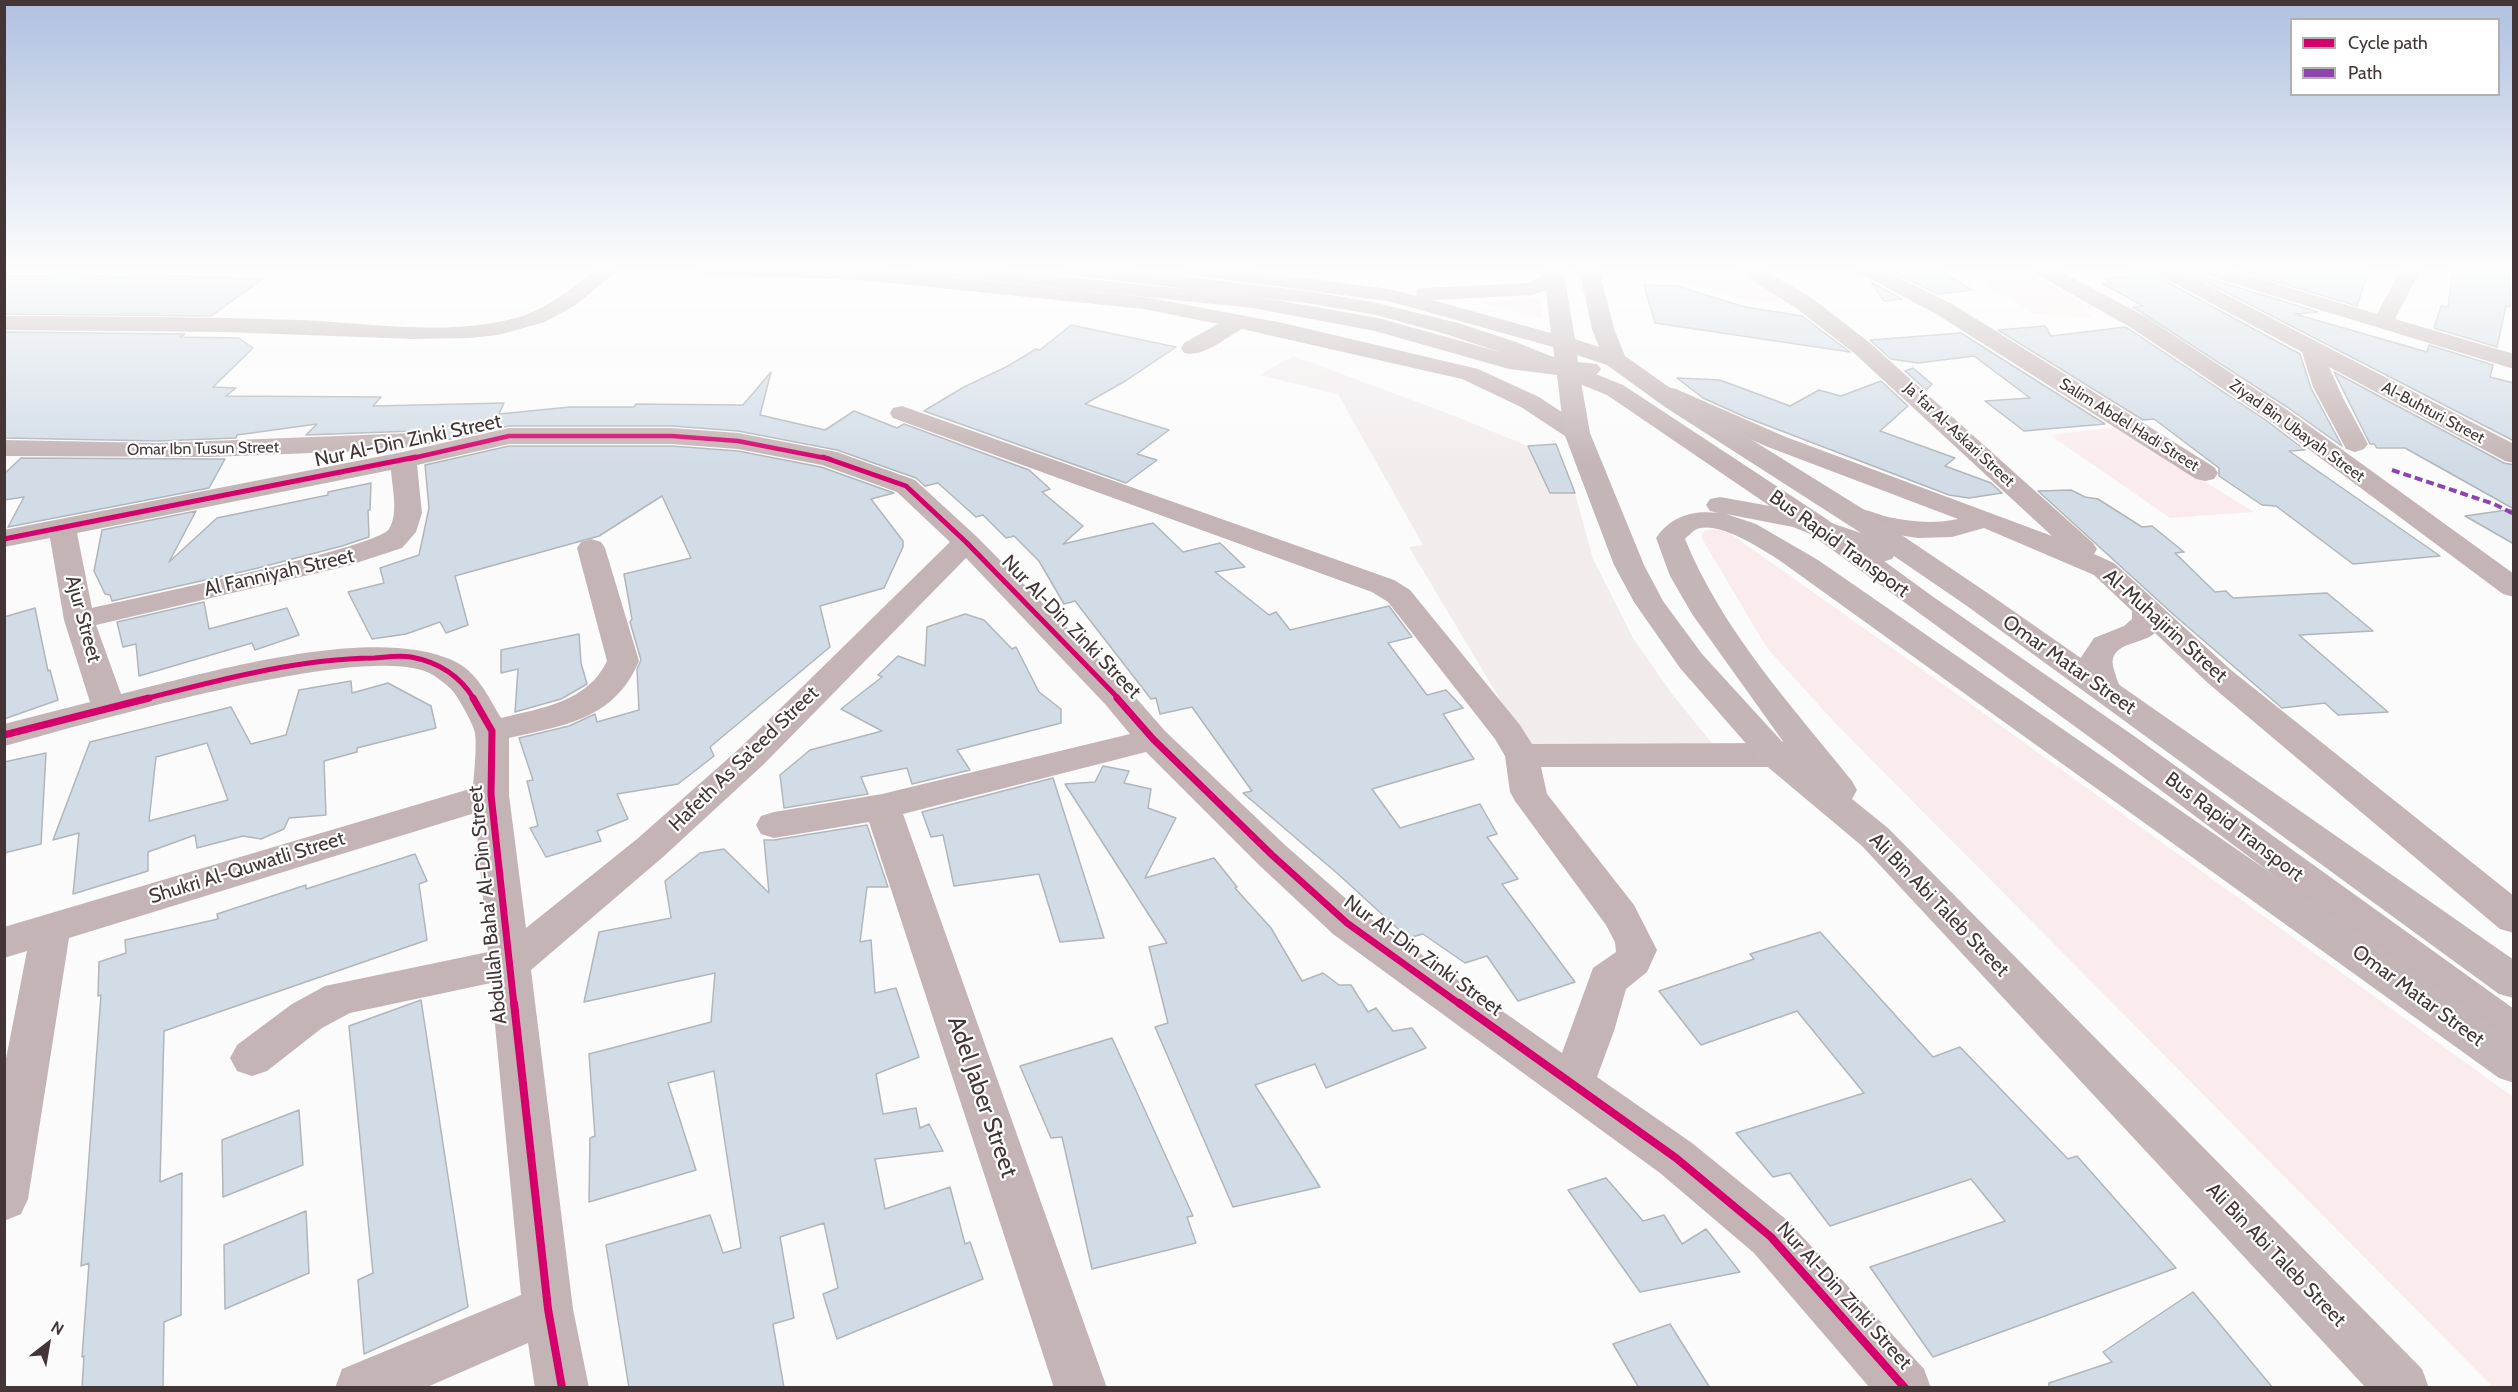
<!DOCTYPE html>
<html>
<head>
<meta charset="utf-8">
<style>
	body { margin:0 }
	#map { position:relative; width:2518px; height:1392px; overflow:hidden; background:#fbfbfb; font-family:Cabin,sans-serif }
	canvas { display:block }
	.frame { position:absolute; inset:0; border:6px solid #443637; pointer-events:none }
	.legend { position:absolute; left:2290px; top:18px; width:210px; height:78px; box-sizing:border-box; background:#fff; border:2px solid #b4afaf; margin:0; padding:8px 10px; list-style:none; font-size:18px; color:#443637 }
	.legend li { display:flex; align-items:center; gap:12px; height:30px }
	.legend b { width:30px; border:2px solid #b4afaf }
	.north { position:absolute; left:18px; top:1314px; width:60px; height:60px; -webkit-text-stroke:4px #fff; paint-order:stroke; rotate:31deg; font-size:16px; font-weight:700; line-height:24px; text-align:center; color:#443637 }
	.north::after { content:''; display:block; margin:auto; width:21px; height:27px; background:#443637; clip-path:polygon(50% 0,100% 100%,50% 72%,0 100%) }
</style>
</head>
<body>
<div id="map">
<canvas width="2518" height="1392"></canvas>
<div class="frame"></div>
<ul class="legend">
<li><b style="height:8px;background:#d6006c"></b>Cycle path</li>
<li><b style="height:8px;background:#8e44ad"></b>Path</li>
</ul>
<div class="north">N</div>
</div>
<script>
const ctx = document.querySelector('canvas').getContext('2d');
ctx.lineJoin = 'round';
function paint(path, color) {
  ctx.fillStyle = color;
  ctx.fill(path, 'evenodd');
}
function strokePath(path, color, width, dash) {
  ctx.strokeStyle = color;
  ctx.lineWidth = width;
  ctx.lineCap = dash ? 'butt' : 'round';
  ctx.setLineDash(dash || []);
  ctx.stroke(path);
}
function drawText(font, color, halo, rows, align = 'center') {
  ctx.font = font + ' Cabin,sans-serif';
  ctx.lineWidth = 4.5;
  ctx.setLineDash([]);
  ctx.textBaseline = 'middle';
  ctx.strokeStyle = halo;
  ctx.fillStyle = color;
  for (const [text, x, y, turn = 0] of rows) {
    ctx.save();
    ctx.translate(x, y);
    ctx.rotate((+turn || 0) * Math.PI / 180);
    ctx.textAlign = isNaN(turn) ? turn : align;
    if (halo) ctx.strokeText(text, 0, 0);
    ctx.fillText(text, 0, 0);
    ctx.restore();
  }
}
paint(new Path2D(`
	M1293 356 1452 415 1528 446 1556 444 1575 493 1593 559 1633 638 1672 694 1716 748H1529L1409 547 1423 545 1338 394 1259 375Z`), '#f3eced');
paint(new Path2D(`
	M1662 269H1733L1791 303 1749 300 1668 278Z
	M2031 275 2097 309 2085 310 2092 318 2034 314 1980 281Z
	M1540 298 1542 318 1479 302Z
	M2116 427 2254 512 2170 518 2050 435Z
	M1715 529 1728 532 1982 712 2513 1097V1387H2493L1837 725 1767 648 1701 537 1705 530Z`), '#faeced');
const building = new Path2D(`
	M1885 269H1937L1972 290 1938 294Z
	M2123 269H2150L2154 275 2300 354 2311 388 2342 446 2287 407 2133 307 2143 306 2102 283 2111 282 2104 278 2135 276Z
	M2181 269H2194L2198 275 2318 312 2295 314 2427 352 2429 345 2493 365 2490 377 2514 383V441Z
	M2234 269H2369L2357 306Z
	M2453 269H2509L2510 307 2506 306 2497 347 2434 328 2441 306 2448 307Z
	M59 272 126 278 130 275H155L263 279 211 316 4 314V276H52Z
	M1871 282 1902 299 1884 301Z
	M1644 285 1677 286 1745 307 1802 316 1850 352 1655 323Z
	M1071 325 1176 347 1127 380 1085 404 1169 430 1137 454 1157 460 1126 483 924 411 962 388 1008 366 1036 349 1040 350Z
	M2045 326 2051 336 2125 327 2129 329 2267 421 2305 450 2289 451 2440 556 2353 564 2276 506 2262 505 2219 476V468L2154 419 2143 420 1998 330Z
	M4 332 185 334 180 337 239 338 253 348 213 387 236 388 226 396 381 397 373 406 504 403 499 414 570 407H634L636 404 743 405 771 372 760 415 825 430 854 411 897 428 904 424 1029 470 1050 489 1042 492 1083 526 1063 544 1153 523 1183 552 1220 543 1245 567 1215 572 1269 615 1276 612 1290 630 1389 606 1412 637 1388 643 1427 695 1446 690 1463 708 1443 714 1474 759 1372 789 1400 828 1480 804 1497 834 1487 837 1518 879 1502 884 1575 982 1518 1001 1487 956 1465 963 1423 934 1408 938 1338 874 1243 793 1252 791 1192 707 1160 714 1156 698 1151 699 1075 601 1064 604 1039 561 1014 536 1006 538 983 515 976 517 938 483 925 486 916 478 837 450 738 431 672 426H509L427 444 429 441 425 435 414 431 306 435 317 424 237 435 236 438 158 441 4 438Z
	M1961 333 2105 424 2024 431 1985 401 2030 398 1974 356 1918 363 1891 359 1870 340Z
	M1913 368 1932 384 1926 390 1905 371Z
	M2334 372 2504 463 2514 465V509L2405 448H2377L2374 444H2370Z
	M1677 378 1720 380 1790 406 1819 390 1841 396 1881 381 1908 406 1880 431 1955 458 1945 466 1991 483 2002 493 1969 498 1949 495 1745 417 1703 398Z
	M1556 444 1575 493H1550L1528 446Z
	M509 446H672L738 451 821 467 894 493 871 499 903 541V547L884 588 820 606 830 647 710 747 714 756 678 784 617 794 628 819 597 831 601 841 546 857 530 828 538 826 527 781 533 780 519 738 569 726 595 714 597 722 639 710 637 669 641 660 630 622 632 619 624 574 691 558 662 496 599 536 455 576 468 625 446 633 440 622 406 634 372 639 348 592 384 583 380 568 419 555 429 508 425 465Z
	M21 458 209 459H225L209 488 8 527 24 497 4 500V474Z
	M371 483 370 510H368L369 537 342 546 254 569 112 601 110 595 105 594 94 571 102 530 196 511 169 562 217 518 328 495V492Z
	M2071 490 2085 497 2098 499 2142 527 2152 526 2184 552 2175 553 2215 592 2226 591 2233 598 2327 593 2373 631 2299 635 2388 712 2338 715 2325 703 2282 708 2174 615 2038 491Z
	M2514 509V544L2465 516Z
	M204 602 209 629 287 608 299 635 255 650 252 643 139 676 136 644 123 647 117 622Z
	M35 608 48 671 50 670 58 700 4 719V617Z
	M965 614 984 620 1012 649 1016 647 1039 692 1061 709V723L957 750 970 770 912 784 907 768 861 777 868 794 784 808 780 775 810 750 882 731 841 709 882 677 878 675 898 656 925 666 927 627Z
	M579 634 581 663 587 684 561 699 515 712 518 669 501 673V650Z
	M351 681 352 693 388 683 431 706 436 728 357 748V752L324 761 326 815 289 818 284 829 261 839 243 836 197 848 195 835 148 852V871L73 894 79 833 53 840 90 742 231 707 251 744 286 735 299 690ZM207 743 228 800 149 821 156 757Z
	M46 753 41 844 4 853V762Z
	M1103 766 1129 771 1124 783 1151 789 1148 808 1176 818 1145 878 1214 858 1237 887 1235 888 1271 928 1302 981 1323 973 1339 985H1351L1368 1012 1376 1008 1393 1031 1412 1028 1426 1048 1326 1088 1315 1064 1255 1085 1320 1187 1233 1207 1155 1027 1168 1023 1149 947 1167 943 1065 784 1095 782Z
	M1053 778 1104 938 1060 942 1039 874 954 886 943 835 931 837 922 812Z
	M867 825 888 887H867L860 942 871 940 875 993 896 988 919 1057 876 1074 883 1114 916 1108 920 1128 929 1124 943 1151 875 1159 885 1209 950 1187 965 1244 970 1242 983 1279 837 1339 823 1294 838 1288 824 1223 780 1237 794 1318 773 1324 784 1388H629L606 1245 710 1215 723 1253 741 1248 714 1071 668 1083 696 1170 589 1202 590 1138 595 1136 589 1054 711 1022 715 973 584 1002 599 932 671 918 665 881 700 853 724 849 769 893 764 840H774Z
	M415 854 427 881 419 884 427 940 164 1031 160 1182 182 1173 181 1315 164 1322 163 1388H82L84 1356 82 1357 89 1263 81 1266 101 995 98 996 99 962 126 953 125 940 218 919 217 914 306 885V889Z
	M1820 932 1933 1057 1960 1047 2068 1159 2077 1156 2176 1268 1933 1357 1870 1267 2005 1221 1971 1179 1830 1226 1790 1173 1773 1177 1736 1133 1864 1093 1797 1011 1701 1045 1659 991 1754 959 1750 954Z
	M421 1000 468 1307 364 1354 358 1280 373 1273 349 1026Z
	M1112 1038 1193 1216 1187 1217 1196 1243 1092 1269 1062 1137 1051 1138 1020 1066Z
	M299 1110 303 1165 223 1197 222 1140Z
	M1606 1178 1643 1221 1664 1215 1682 1244 1706 1229 1740 1272 1640 1292 1568 1190Z
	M306 1211 309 1273 225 1309 224 1245Z
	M2193 1292 2273 1388H2049V1383L2112 1362 2103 1352Z
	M1670 1324 1710 1388H1639L1613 1344Z`);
paint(building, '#d2dce6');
strokePath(building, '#b1b6ba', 1.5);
paint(new Path2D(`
	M597 269H619L577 304 545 322 498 335 470 338 413 339 225 332 4 330V316C103 316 202 317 301 320 372 323 450 337 519 317 549 308 573 287 597 269Z
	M698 269H870L1144 297 1283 323 1478 369 1539 397 1586 428 1590 433 1586 438 1577 441 1568 438 1521 407 1462 379 1242 329C1225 338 1203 358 1184 353L1181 348 1184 343 1218 324 1144 309 862 280 708 275 701 273Z
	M1060 269H1120L1307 291 1377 303 1458 323 1516 342 1623 385 1825 518 1932 596 2134 736 2514 1009V1050L2499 1045 2110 752 1805 530 1607 395 1500 352 1442 333 1376 315 1307 303 1070 275 1063 273Z
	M1738 269H1762L1812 298 1870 343 2093 543 2097 549 2094 554 2114 563 2231 670 2514 896V933L2500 929 2209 684 2155 633C2142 645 2109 642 2113 666 2116 677 2118 684 2124 693L2120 700 2108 703 2096 700 2084 681 2080 659 2094 638 2124 626 2132 619V611L2094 575 1984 528 1952 537 1918 538 1885 533 1843 521 1839 515 1843 509C1859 505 1873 513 1888 517 1911 522 1935 524 1958 519L1768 447 1658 399 1655 394 1658 389 1667 387 1676 389 1786 437 2052 536 1854 353 1796 308 1741 273Z
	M1856 269H1881L1954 305 2214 467 2218 473 2214 479 2205 481 2196 479 1938 315 1859 273Z
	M2031 269H2056L2146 317 2286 409 2514 574V597L2503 594 2268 419 2130 327 2034 273Z
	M2152 269H2177L2514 444V463L2505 461 2329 367 2343 398 2368 444 2364 449 2355 452 2346 449 2313 387 2302 352 2155 273Z
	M2196 269H2227L2377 314 2401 269H2421L2395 319 2514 354V369L2199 273Z
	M902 406 1394 580 1410 590 1520 725 1532 744 1775 743 1799 739 1811 742 1816 750 1811 758 1775 767H1541L1547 794 1634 905 1657 950 1647 972 1626 989 1614 1031 1597 1077 1692 1143 1788 1221 1924 1369 1931 1388H1870L1754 1253 1660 1173 1333 934 1259 865 1146 752 903 814 1107 1388H1054L869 822 774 838 761 834 756 825 761 816 774 812 882 794 1130 734 1105 704 966 558 764 764 663 857 531 970 573 1309 589 1388H535L528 1343 425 1388H335L342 1369 521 1295 491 983 350 1013 322 1028 267 1071 252 1076 237 1071 230 1058 237 1045 292 1004 325 986 488 952 475 813 69 938 28 1199 21 1214 4 1221V1069L27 951 4 958V927L473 788C474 770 477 750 475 733 474 725 457 695 451 689 446 684 439 679 433 675 373 637 80 726 4 746V724L90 702 64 620 50 538 4 547V530L403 452 509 428H672L738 433 837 452 915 480 976 536 1129 690 1165 731 1285 845 1361 912 1562 1053 1593 968 1616 952 1615 942 1606 925 1515 801 1510 792 1505 756 1495 739 1388 602 1372 592 893 418 890 413 893 408ZM509 444H672L738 449 822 465 897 492 950 542 740 748 637 839 526 928 509 795V738C565 725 614 720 639 661L605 548 601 542 591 539 581 542 577 548 607 661C588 702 541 708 501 718 488 696 477 671 452 660 372 624 205 673 121 694L96 625 347 566 402 548 416 532 422 513 417 465ZM391 470C392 488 399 513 389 529 377 548 130 599 92 608L77 533Z
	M414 433 423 436 427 441 423 446 363 451 209 457 4 456V440L158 443Z`), '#c4b4b5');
paint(new Path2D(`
	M922 269H989L1253 296 1378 318 1511 355 1555 361 1553 347 1388 301 1190 275 1183 273 1180 269H1235L1389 289 1416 296 1417 289 1425 288 1528 283 1541 277 1543 269H1563L1575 339 1599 347 1592 329 1579 269H1599L1614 329 1625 356 1683 397 1863 509 1989 594 2514 960V998L2499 994 1967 606 1894 556 1892 559 1882 562 1872 559 1793 527 1726 514 1756 524 1818 560 2514 1041V1083L2499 1078 1779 560C1761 549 1717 519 1695 530 1692 532 1688 536 1685 539 1722 630 1791 705 1852 781L1857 790 1852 799 1888 828 2422 1369 2429 1388H2366L1862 846 1763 763 1680 668 1634 602 1614 565 1564 433 1557 375 1509 369 1375 331 1253 308 954 277 905 284 898 282 895 278 898 274ZM1546 290 1551 333 1432 300 1532 295ZM1577 355 1607 365 1665 407 1861 533 1792 510 1720 497 1710 499 1706 505 1710 511 1718 513C1693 510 1671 516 1656 538L1670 576 1692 614 1787 747 1702 654 1663 601 1644 565 1590 433 1580 376 1597 374 1601 369 1597 364 1578 362Z`), '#c4b5b7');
strokePath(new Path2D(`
	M2392 470 2494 504 2514 514`), '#8e44ad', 4, [8, 4]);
strokePath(new Path2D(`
	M409 459 509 436H672L738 441 830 459`), '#d6006c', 4.5);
strokePath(new Path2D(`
	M823 457 906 486 966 542 1119 699
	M4 539 416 457
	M144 699C219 680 296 659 374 658 386 657 400 655 411 657 438 662 460 676 474 699`), '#d6006c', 5);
strokePath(new Path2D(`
	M473 698 492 731 491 795 514 1005
	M1117 698 1153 739 1272 855 1347 923 1461 1005
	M4 735 149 698`), '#d6006c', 7);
strokePath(new Path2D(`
	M514 1003 548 1309 562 1388
	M1459 1003 1676 1158 1771 1237 1905 1388`), '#d6006c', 8);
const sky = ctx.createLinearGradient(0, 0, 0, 464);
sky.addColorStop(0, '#afc0e0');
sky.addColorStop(0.58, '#fdfdfd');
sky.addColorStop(1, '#fdfdfd00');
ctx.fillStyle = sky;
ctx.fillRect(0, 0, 2518, 464);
drawText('16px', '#443637', '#fff', [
	["Al-Buhturi Street",2433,413,28],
	["Salim Abdel Hadi Street",2129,425,32],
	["Ziyad Bin Ubayah Street",2297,431,36],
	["Jaʻfar Al-Askari Street",1959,435,43],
	["Omar Ibn Tusun Street",203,449,-1]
]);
drawText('20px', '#443637', '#fff', [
	["Nur Al-Din Zinki Street",408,441,-12],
	["Bus Rapid Transport",1839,544,36],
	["Al Fanniyah Street",279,573,-13],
	["Ajur Street",83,619,75],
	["Al-Muhajirin Street",2165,626,42],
	["Nur Al-Din Zinki Street",1071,627,46],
	["Omar Matar Street",2069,665,35],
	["Hafeth As Sa'eed Street",744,759,-44],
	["Bus Rapid Transport",2234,827,37],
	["Shukri Al-Quwatli Street",247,868,-17],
	["Abdullah Baha' Al-Din Street",488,905,-96],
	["Ali Bin Abi Taleb Street",1939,905,46],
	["Nur Al-Din Zinki Street",1423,956,36],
	["Omar Matar Street",2418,996,36],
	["Ali Bin Abi Taleb Street",2276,1255,46],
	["Nur Al-Din Zinki Street",1844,1296,48]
]);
drawText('24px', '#443637', '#fff', [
	["Adel Jaber Street",982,1097,71]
]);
</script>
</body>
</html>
